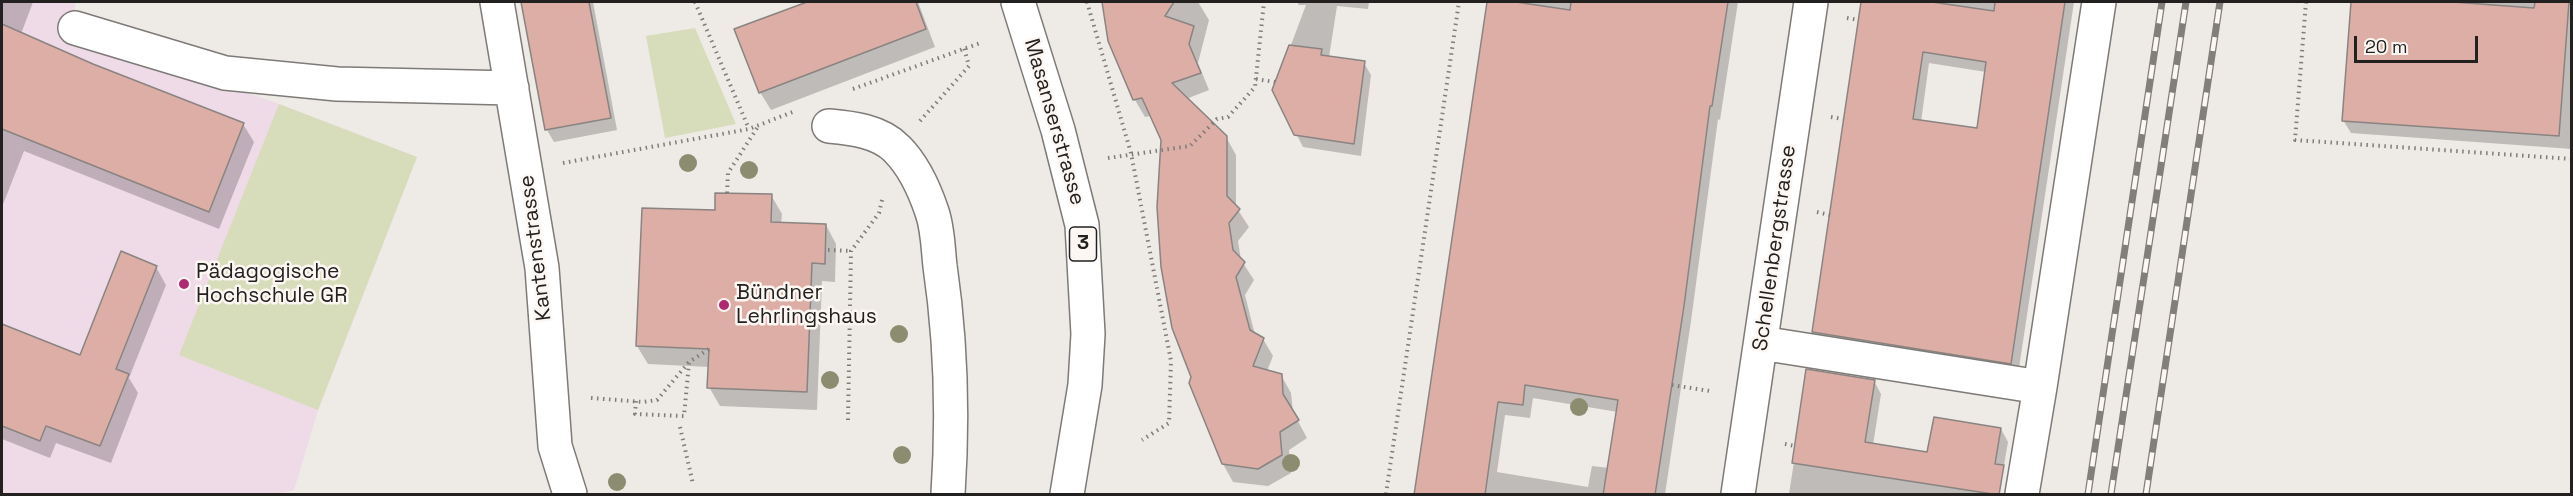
<!DOCTYPE html>
<html>
<head>
<meta charset="utf-8">
<style>
	body { margin:0 }
	#map { position:relative; width:2573px; height:496px; overflow:hidden; background:#eeeae6; font-family:"Space Grotesk",sans-serif }
	canvas { display:block }
	.frame { position:absolute; inset:0; border:3px solid #232120; pointer-events:none }
	.scale { position:absolute; left:2354px; top:36px; width:124px; height:27px; box-sizing:border-box; border:3px solid #232120; border-top:0; padding-left:8px; font-size:18px; line-height:21px; white-space:nowrap; color:#232120; -webkit-text-stroke:4px #fcf7f3; paint-order:stroke }
</style>
</head>
<body>
<div id="map">
<canvas width="2573" height="496"></canvas>
<div class="frame"></div>
<div class="scale">20 m</div>
</div>
<script>
const ctx = document.querySelector('canvas').getContext('2d');
ctx.lineJoin = 'round';
function paint(path, color) {
  ctx.fillStyle = color;
  ctx.fill(path, 'evenodd');
}
function strokePath(path, color, width, dash) {
  ctx.strokeStyle = color;
  ctx.lineWidth = width;
  ctx.lineCap = dash ? 'butt' : 'round';
  ctx.setLineDash(dash || []);
  ctx.stroke(path);
}
function drawText(font, color, halo, rows, align = 'center') {
  ctx.font = font + ' "Space Grotesk",sans-serif';
  ctx.lineWidth = 5;
  ctx.setLineDash([]);
  ctx.textBaseline = 'middle';
  ctx.strokeStyle = halo;
  ctx.fillStyle = color;
  for (const [text, x, y, turn = 0] of rows) {
    ctx.save();
    ctx.translate(x, y);
    ctx.rotate((+turn || 0) * Math.PI / 180);
    ctx.textAlign = isNaN(turn) ? turn : align;
    if (halo) ctx.strokeText(text, 0, 0);
    ctx.fillText(text, 0, 0);
    ctx.restore();
  }
}
paint(new Path2D(`
	M2 2H75L76 35 279 104 417 157 318 410 294 490 277 494H2Z`), '#efdae7');
paint(new Path2D(`
	M695 28 736 124 665 138 646 36Z
	M279 104 417 157 318 410 179 355Z`), '#d7ddba');
paint(new Path2D(`
	M2 2H33L21 34 92 65 243 124 254 142 219 229 24 151 2 207Z
	M523 2H593L617 130 554 142 547 130Z
	M811 2H918L935 47 771 110 760 92 736 30Z
	M1104 2H1198L1209 20 1198 63 1209 90 1186 99 1226 137 1236 155V207L1249 227 1238 241 1241 260 1254 280 1245 295 1255 335 1263 339 1273 356 1267 371 1281 375 1291 393 1293 412 1307 438 1289 450 1291 473 1268 486 1233 482 1223 464 1193 377 1163 140 1151 116 1145 117 1135 100 1109 41Z
	M1297 2H1369L1368 9 1337 6 1329 57 1364 63 1371 75 1361 156 1303 147 1274 90 1306 5H1299Z
	M1490 2H1738L1720 120 1718 119 1691 321 1665 494H1415ZM1533 398 1618 412 1609 468 1592 466 1588 487 1497 472 1505 415 1530 418Z
	M1863 2H2074L2018 375 1820 344 1813 332ZM1929 63 1986 72 1978 130 1921 122Z
	M2353 2H2572V149L2351 133 2343 120Z
	M771 195 782 214 781 224 826 225 836 244 835 282 822 281 817 410 720 406 709 387 710 367 648 364 637 346 716 212Z
	M156 267 166 285 129 378 138 393 111 463 56 443 50 458 2 439V326L80 356Z
	M1808 371 1874 381 1881 394 1873 445 1929 454 2001 429 2008 442 1999 494H1789Z`), '#0003');
const building = new Path2D(`
	M521 2H589L611 118 545 130Z
	M807 2H916L926 29 759 93 734 29Z
	M1102 2H1174L1165 16 1194 26 1189 44 1201 73 1172 83 1227 136V196L1240 209 1229 223 1233 250 1245 262 1236 277 1250 330 1264 338 1253 366 1282 374 1283 394 1299 420 1280 432 1282 455 1258 469 1222 464 1189 383 1191 377 1172 328 1161 267 1157 207 1161 140 1142 98 1133 100 1108 41Z
	M1487 2H1516L1570 10 1571 2H1728L1712 106H1710L1684 306 1655 495H1603L1618 400 1525 385 1523 405 1498 402 1485 495H1414Z
	M1861 2H1932L1994 11 1995 2H2065L2011 364 1812 332ZM1923 52 1986 62 1977 128 1913 119Z
	M2351 2H2453L2534 8 2535 2H2569L2559 136 2342 121Z
	M2 24 93 64 244 123 209 212 2 129Z
	M1289 45 1322 49 1321 55 1365 61 1354 144 1294 135 1272 90Z
	M715 193 772 194 771 222 826 224 825 264 812 263 807 392 707 388 709 349 636 346 642 208 715 210Z
	M121 251 157 266 116 369 129 374 100 446 46 426 40 441 2 426V324L80 355Z
	M1806 369 1875 380 1865 442 1927 452 1934 417 2001 428 1995 464 2004 465 1999 495 1792 463Z`);
paint(building, '#ddaea5');
strokePath(building, '#898482', 1.5);
const minor = new Path2D(`
	M497 2 542 268 555 446 570 494
	M75 28 225 73 337 84 512 88
	M829 126C851 128 880 131 897 149 913 165 925 191 932 212 938 229 938 249 940 266 951 341 953 419 948 494
	M1761 343 2040 387 2099 2
	M1738 494 1811 2
	M2022 494 2040 387`);
const major = new Path2D(`
	M1018 2 1058 130 1082 225 1088 334 1085 385 1067 494`);
strokePath(minor, '#7e7a77', 36);
strokePath(major, '#7e7a77', 36);
strokePath(new Path2D(`
	M695 2 749 129
	M1087 2 1131 153 1171 361 1169 423 1142 440
	M2306 2 2295 140 2572 159
	M1847 18 1858 20
	M1256 79 1275 82
	M853 89 980 43
	M1831 117 1843 119
	M920 121 969 66 964 48
	M1108 158 1190 146 1217 119 1228 117 1255 87 1264 2
	M563 163 749 129 795 111
	M727 193 728 173 759 125
	M1817 212 1830 215
	M828 250 851 251
	M1672 385 1710 391
	M591 398 643 402 657 400 689 362 709 349
	M636 401 635 414 684 416 689 363
	M848 420 851 251 879 213 883 196
	M680 427 693 484
	M1785 444 1795 446
	M1386 494 1459 2`), '#7f7c7a', 4, [1.5, 4.5]);
strokePath(minor, '#fff', 33);
strokePath(major, '#fff', 33);
const rail = new Path2D(`
	M2088 494 2162 2
	M2111 494 2186 2
	M2146 494 2220 2`);
strokePath(rail, '#817e7c', 7);
strokePath(rail, '#fcf7f3', 4.5, [14]);
ctx.fillStyle = '#8c8d70';
for (const [x, y] of [
	[688,163],
	[749,170],
	[899,334],
	[830,380],
	[1579,407],
	[902,455],
	[1291,463],
	[617,482]
]) {
  ctx.beginPath();
  ctx.arc(x, y, 9, 0, 2 * Math.PI);
  ctx.fill();
}
for (const [x, y, r, color] of [
	[184,284,6,"#ae2971"],
	[724,305,6,"#ae2971"]
]) {
  const dot = new Path2D();
  dot.arc(x, y, r, 0, 2 * Math.PI);
  ctx.fillStyle = color;
  ctx.fill(dot);
  strokePath(dot, '#fcf7f3', 2);
}
for (const [x, y, w] of [
	[1083,244,27]
]) {
  const box = new Path2D();
  box.roundRect(x - w / 2, y - 17, w, 34, 4.5);
  ctx.fillStyle = '#fcf7f3';
  ctx.fill(box);
  strokePath(box, '#232120', 1.5);
}
drawText('bold 20px', '#232120', null, [
	["3",1083,244]
]);
drawText('21px', '#232120', '#fcf7f3', [
	["Masanserstrasse",1054,122,74],
	["Kantenstrasse",536,248,-97],
	["Schellenbergstrasse",1775,248,-82]
]);
drawText('21px', '#232120', '#fcf7f3', [
	["Pädagogische",196,272],
	["Hochschule GR",196,296],
	["Bündner",736,293],
	["Lehrlingshaus",736,317]
], 'left');
</script>
</body>
</html>
